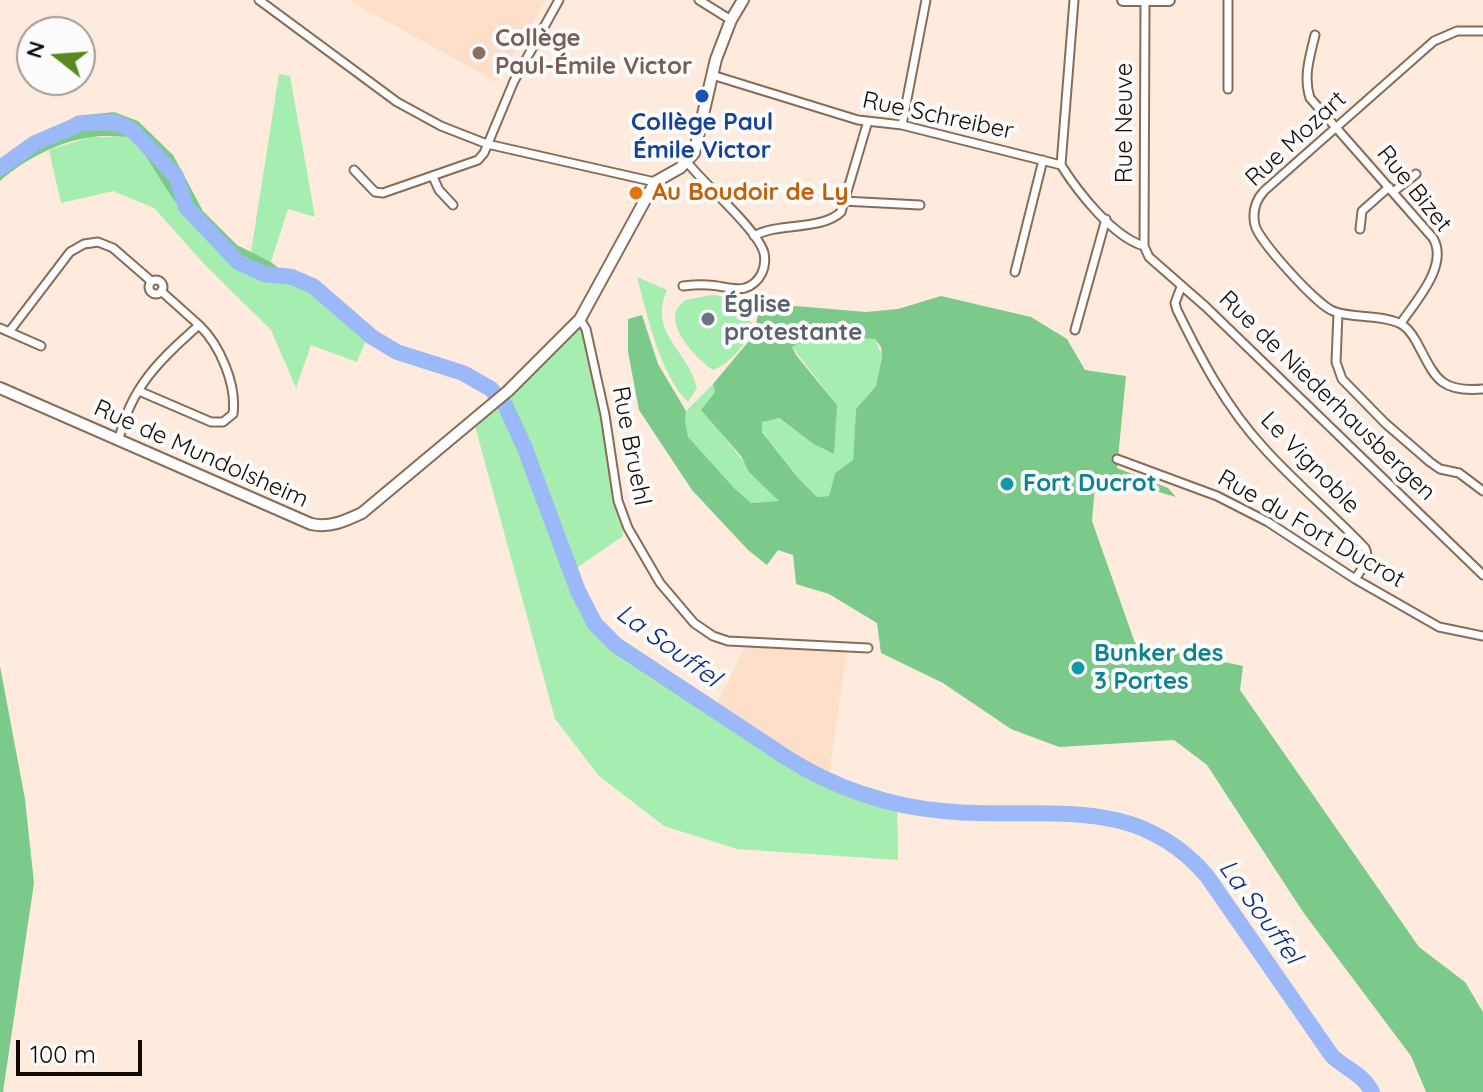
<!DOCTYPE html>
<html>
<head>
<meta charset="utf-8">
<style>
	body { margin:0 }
	#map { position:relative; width:1483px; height:1092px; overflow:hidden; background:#feebdd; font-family:Quicksand,sans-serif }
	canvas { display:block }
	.north { position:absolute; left:16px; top:16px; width:80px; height:80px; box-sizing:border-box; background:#fcfcfc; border:2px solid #9f9b99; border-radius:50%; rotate:287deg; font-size:22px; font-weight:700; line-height:32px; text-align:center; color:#140a04 }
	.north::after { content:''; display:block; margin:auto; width:28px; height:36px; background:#58891d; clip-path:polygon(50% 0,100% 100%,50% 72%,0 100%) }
	.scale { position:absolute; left:16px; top:1040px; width:126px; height:36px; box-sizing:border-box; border:4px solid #140a04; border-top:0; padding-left:10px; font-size:24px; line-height:28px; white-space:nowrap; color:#140a04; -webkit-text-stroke:6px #fcfcfc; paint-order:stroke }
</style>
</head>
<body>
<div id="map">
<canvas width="1483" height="1092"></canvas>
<div class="north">N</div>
<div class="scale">100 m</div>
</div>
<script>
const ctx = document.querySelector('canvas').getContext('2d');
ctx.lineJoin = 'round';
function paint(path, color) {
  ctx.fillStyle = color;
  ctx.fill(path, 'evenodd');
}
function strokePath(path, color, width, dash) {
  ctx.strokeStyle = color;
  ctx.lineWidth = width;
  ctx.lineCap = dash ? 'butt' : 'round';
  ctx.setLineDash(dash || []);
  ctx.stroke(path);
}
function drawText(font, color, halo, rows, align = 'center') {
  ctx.font = font + ' Quicksand,sans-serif';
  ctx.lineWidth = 8;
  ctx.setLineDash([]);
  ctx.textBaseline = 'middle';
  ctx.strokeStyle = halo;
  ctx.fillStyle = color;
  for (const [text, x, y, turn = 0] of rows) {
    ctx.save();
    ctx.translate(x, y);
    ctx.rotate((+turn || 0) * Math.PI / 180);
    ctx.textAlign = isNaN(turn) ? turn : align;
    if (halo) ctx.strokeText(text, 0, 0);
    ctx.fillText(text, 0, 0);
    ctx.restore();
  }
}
paint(new Path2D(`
	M348 0H546L497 82Z
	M788 642 847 651 829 775 716 706 745 648Z`), '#fddec9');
paint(new Path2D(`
	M279 74 290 76 315 217 288 209 271 262 251 252Z
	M90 137H130C170 178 205 266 266 281 274 283 284 279 291 278L333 307 367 338 357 362 311 345 296 388 271 330 207 267 154 208 113 191 61 203 49 150Z
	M637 277 667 290C648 334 688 349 697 388L688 402C660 375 647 314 637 277Z
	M712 295 721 296 752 323C750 341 730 364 713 370 699 361 674 335 675 316 675 309 681 304 685 300Z
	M577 319 597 361 614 458 623 536 575 569 610 642 829 775 897 796 898 860 737 849 664 826 599 776 555 719 472 415Z
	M839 337 875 339 882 356 876 386 856 409 853 460 835 473 829 496 817 497 799 479 762 431V421L778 418 812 443 837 405 792 347 801 342Z
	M713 384 715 392 701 410C730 440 749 475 781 501L751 503C737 491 695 452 688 437 684 429 685 419 686 411Z`), '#a5eeb0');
paint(new Path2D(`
	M114 112 138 121 173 155 203 211 237 245 271 262 291 278C283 279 274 283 266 281 229 272 187 220 166 188 154 170 146 153 130 137 118 137 104 135 92 137 59 141 24 160 0 181V161L4 156 76 116Z
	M941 296 1031 317 1067 339 1085 370 1126 376 1117 468 1168 488 1176 497 1096 474 1092 521 1135 643 1243 666 1240 690 1419 947 1465 982 1483 1012V1092H1426L1411 1056 1303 912 1207 765 1174 740 1059 747 1011 729 943 683 881 653 877 623 829 594 796 584 793 555 778 550 767 565 748 550 692 490 639 410 628 352V319L642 315 658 364 686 411 685 422 688 437 734 488 751 503 779 501 749 472 741 456 701 410 715 392 713 384 754 335 760 303 866 312 898 309ZM839 337 875 339 881 347 882 357 876 386 856 409 853 460 835 473 829 496 817 497 799 479 762 432V422L779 418 812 443 834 454 837 405 796 355 792 347 801 342Z
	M0 666 25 799 34 883 3 1092H0Z`), '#7cca89');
strokePath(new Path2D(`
	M0 168 35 143 82 123 112 122 123 125 133 131 176 176 186 207 238 262 264 274 292 277 313 286 372 337 397 352 463 373 491 389 505 405 524 446 578 591 595 624 616 645 787 758C835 788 887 806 943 811 1042 821 1133 790 1207 876L1332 1056C1346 1069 1364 1075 1372 1092`), '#9bb9f8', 16);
const street = new Path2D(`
	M259 0 397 102 441 126 487 144 655 182
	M699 0 731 20
	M1145 2 1144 246 1149 257 1206 307 1483 575
	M1483 31H1457L1434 41 1264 191C1256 200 1252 212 1255 225 1258 240 1317 305 1333 311 1353 319 1379 314 1399 323 1407 326 1412 334 1416 341 1435 376 1438 393 1483 389
	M1315 35C1310 56 1303 77 1310 98L1433 238C1449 265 1416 301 1401 323
	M712 75 858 120 902 125 1061 165C1078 192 1113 237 1144 246
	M1228 89V0
	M902 125 926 0
	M1061 165 1074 0
	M354 170 375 192 383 193 478 160 484 153 514 81 559 0
	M433 177 439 190 453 205
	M1393 192 1416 174
	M843 201 920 205
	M1360 229 1362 211 1389 187
	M754 236C778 222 821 231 841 212L868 121
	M1015 272 1043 160
	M149 287a7 7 0 1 1 14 0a7 7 0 1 1-14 0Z
	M683 286C691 285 700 284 708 285 720 285 733 291 745 288 760 283 767 268 764 253 758 230 704 184 687 162
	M1181 287 1175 303 1177 310C1201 359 1226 407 1263 447 1295 483 1332 513 1365 548 1371 559 1361 570 1355 579
	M1338 313 1336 362 1342 379 1385 423 1430 462 1440 469 1459 473 1483 491
	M580 319 586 329 605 415 618 501 628 528 660 583 694 623 713 636 728 641 868 648
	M0 328 41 346
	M1075 330 1106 219
	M9 332 70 252 84 244 98 242 113 248 151 281
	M139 391 211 422H223L233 414C237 385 220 345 199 325
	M119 439C131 386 161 359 199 325L161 291
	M1117 459 1217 496 1268 522 1355 579 1439 627 1483 636`);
const secondary = new Path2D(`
	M1123 0H1169
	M0 388 311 524C330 528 345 521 362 513L508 391 580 319 655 182 680 168 694 153 716 59 731 20 743 0`);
strokePath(street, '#876c57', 11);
strokePath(secondary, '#876c57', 14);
strokePath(street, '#fff', 7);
strokePath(secondary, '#fff', 10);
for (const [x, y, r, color] of [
	[479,53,8,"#8d6e63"],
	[702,96,8,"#1a4fb4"],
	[636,193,8,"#e8710a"],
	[708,319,8,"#6b7280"],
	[1007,484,8,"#0f9aa8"],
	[1078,668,8,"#0f9aa8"]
]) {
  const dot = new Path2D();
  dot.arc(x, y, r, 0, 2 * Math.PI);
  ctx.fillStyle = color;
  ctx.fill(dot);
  strokePath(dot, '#fcfcfc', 3);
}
drawText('bold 24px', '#785e54', '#fcfcfc', [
	["Collège",495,39],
	["Paul-Émile Victor",495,67]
], 'left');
drawText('24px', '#140a04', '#fcfcfc', [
	["Rue Schreiber",938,116,12],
	["Rue Neuve",1125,123,-90],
	["Rue Mozart",1296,139,-43],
	["Rue Bizet",1414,189,51],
	["Rue de Niederhausbergen",1327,396,44],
	["Rue Bruehl",631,446,79],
	["Rue de Mundolsheim",201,454,24],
	["Le Vignoble",1310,463,46],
	["Rue du Fort Ducrot",1311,529,30]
]);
drawText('bold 24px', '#164399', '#fcfcfc', [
	["Collège Paul",702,123],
	["Émile Victor",702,151]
]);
drawText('bold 24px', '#c56008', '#fcfcfc', [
	["Au Boudoir de Ly",652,193]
], 'left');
drawText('bold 24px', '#5b616d', '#fcfcfc', [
	["Église",724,305],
	["protestante",724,333]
], 'left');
drawText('bold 24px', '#0d838f', '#fcfcfc', [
	["Fort Ducrot",1023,484],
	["Bunker des",1094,654],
	["3 Portes",1094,682]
], 'left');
drawText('italic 26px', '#0d2a81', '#fcfcfc', [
	["La Souffel",668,646,36],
	["La Souffel",1260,912,54]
]);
</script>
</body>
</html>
